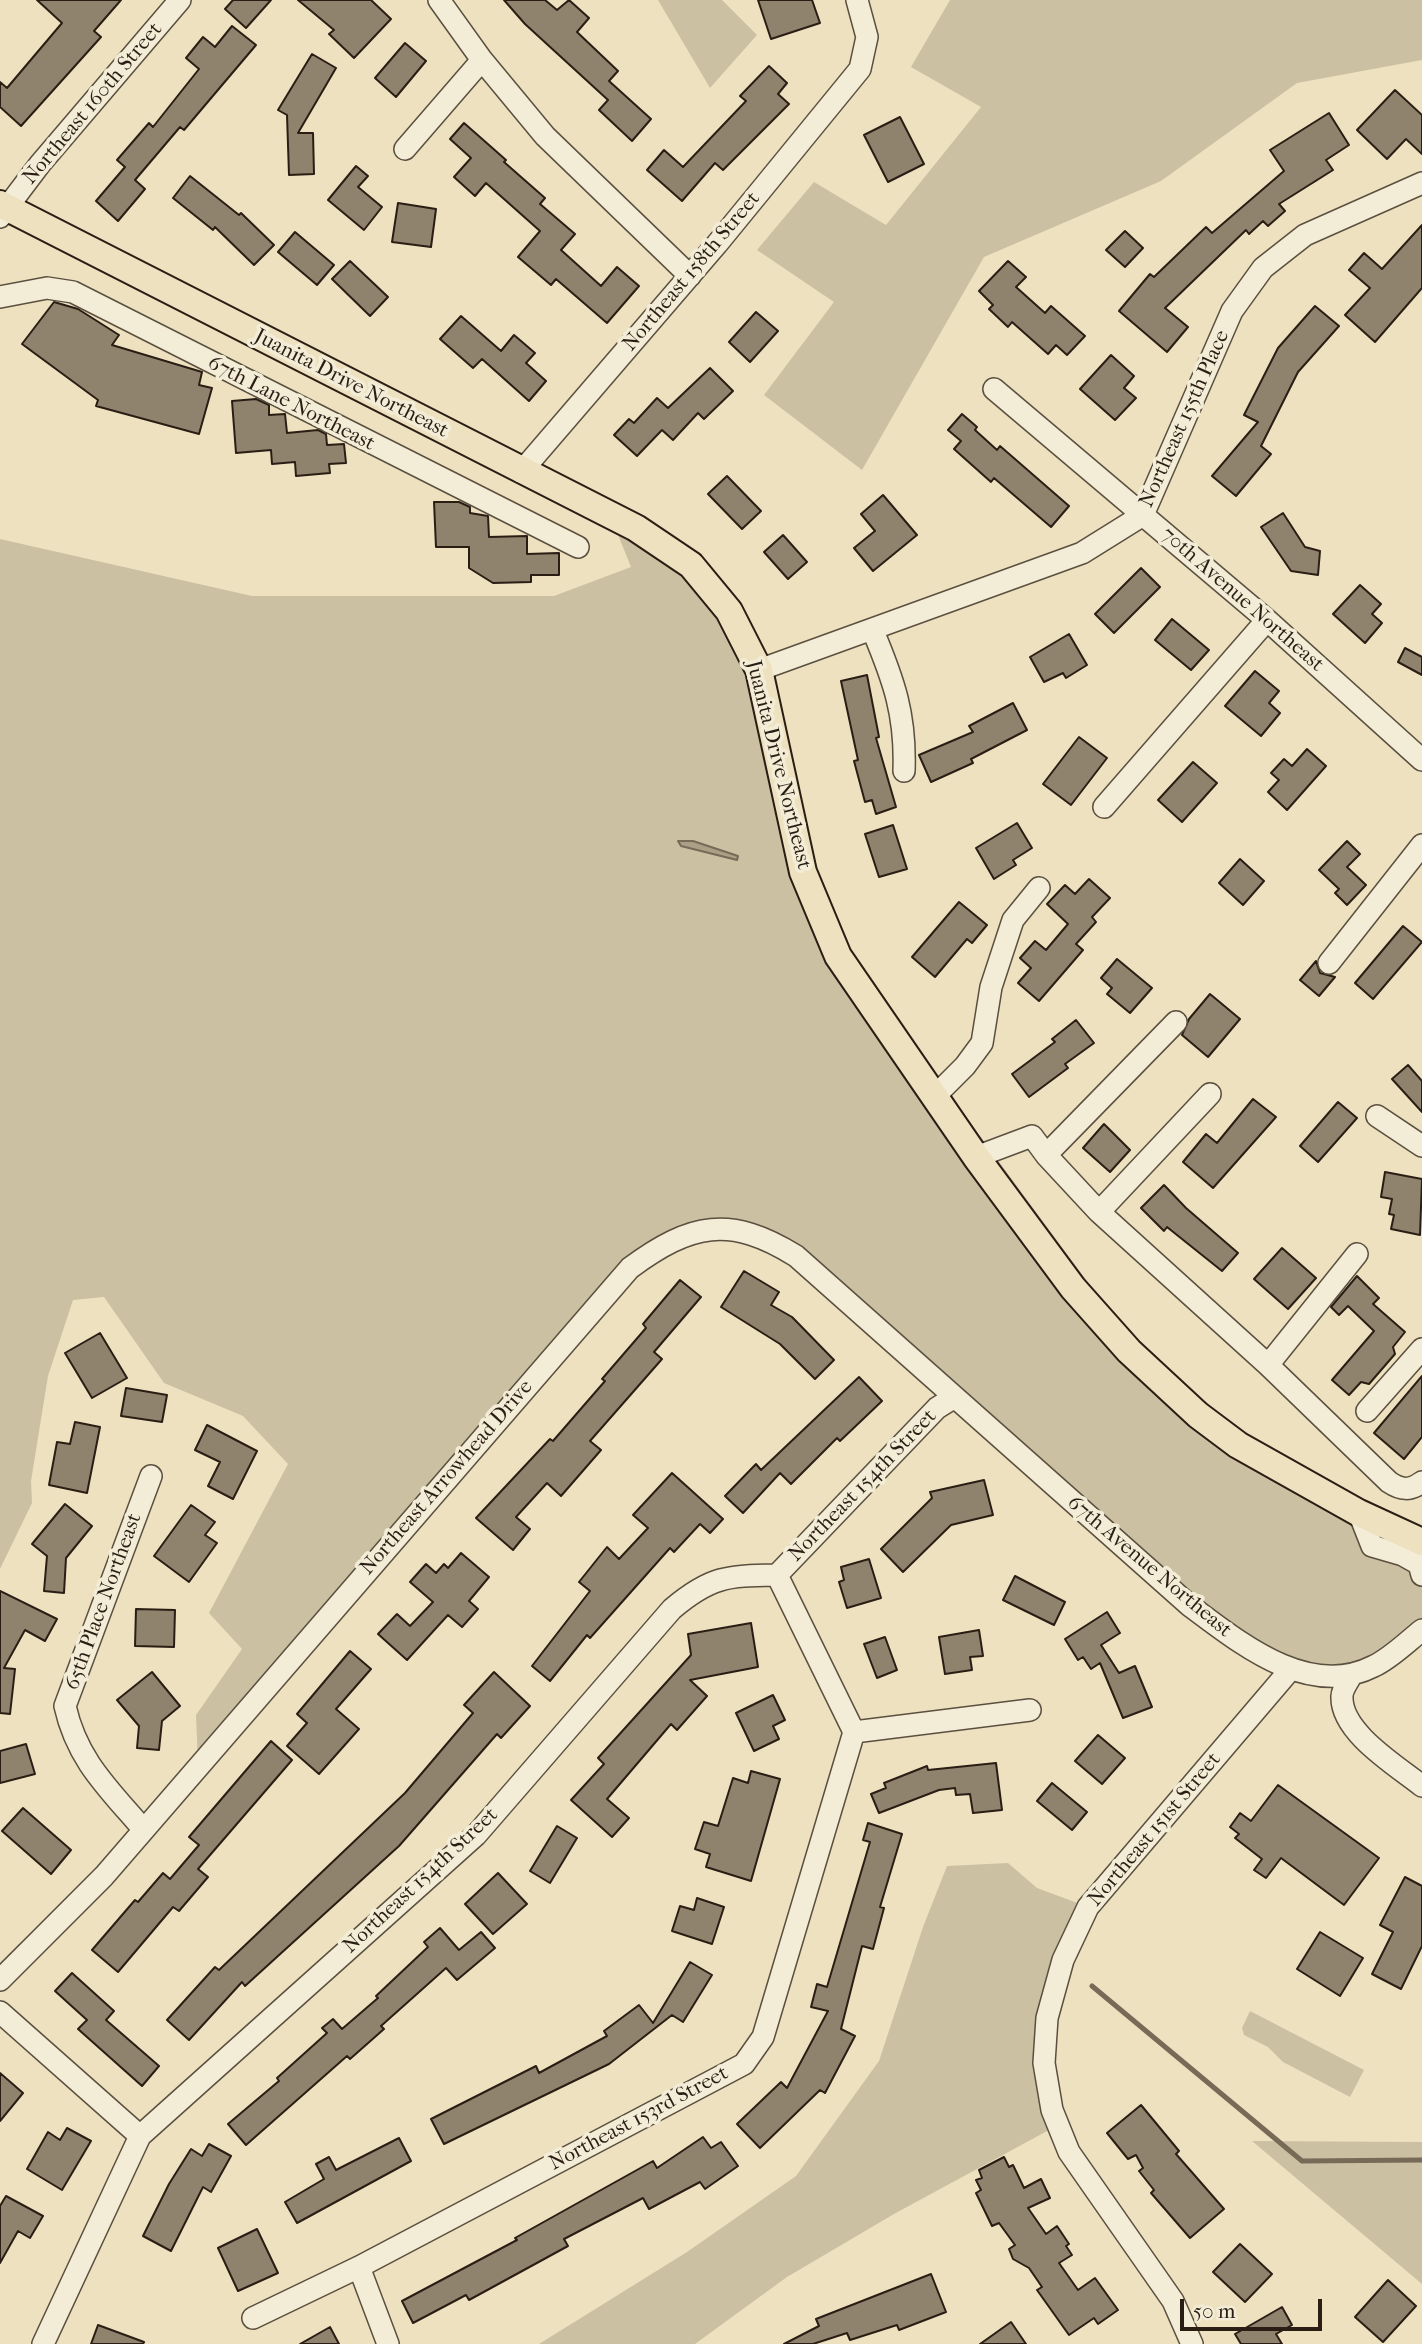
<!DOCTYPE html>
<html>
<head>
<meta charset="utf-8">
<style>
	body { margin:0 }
	#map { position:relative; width:1422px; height:2344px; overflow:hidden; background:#ede1c0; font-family:"IM FELL French Canon",serif }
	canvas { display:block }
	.scale { position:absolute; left:1180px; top:2299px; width:142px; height:32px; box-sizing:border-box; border:4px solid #2a1e14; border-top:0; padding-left:9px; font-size:21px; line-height:24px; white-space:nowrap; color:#2a1e14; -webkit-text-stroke:5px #f3ecd6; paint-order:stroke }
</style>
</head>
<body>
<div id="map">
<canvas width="1422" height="2344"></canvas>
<div class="scale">50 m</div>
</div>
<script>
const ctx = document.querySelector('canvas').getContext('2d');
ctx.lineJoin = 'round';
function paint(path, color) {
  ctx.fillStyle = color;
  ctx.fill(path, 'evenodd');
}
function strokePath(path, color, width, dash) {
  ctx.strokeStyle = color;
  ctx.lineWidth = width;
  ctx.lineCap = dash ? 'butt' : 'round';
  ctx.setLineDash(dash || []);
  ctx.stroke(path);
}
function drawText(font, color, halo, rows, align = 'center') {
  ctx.font = font + ' "IM FELL French Canon",serif';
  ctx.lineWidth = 7;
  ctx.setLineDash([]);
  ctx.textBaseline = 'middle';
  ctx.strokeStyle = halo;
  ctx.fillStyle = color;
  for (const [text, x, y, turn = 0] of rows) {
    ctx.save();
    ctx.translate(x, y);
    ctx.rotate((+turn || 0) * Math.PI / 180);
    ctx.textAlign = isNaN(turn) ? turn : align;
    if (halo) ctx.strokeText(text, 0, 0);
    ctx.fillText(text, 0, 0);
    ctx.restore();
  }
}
paint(new Path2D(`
	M658 0H722L757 35 710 88Z
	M950 0H1422V60L1297 83 1161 181 984 257 862 470 764 395 834 302 757 250 814 182 886 225 981 107 911 67Z
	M606 505 729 593 803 872 844 951 1134 1345 1281 1470 1422 1544V1633L1351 1676 1245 1646 796 1256 737 1229 658 1247 198 1764 196 1715 242 1649 209 1613 288 1464 243 1416 164 1383 104 1297 73 1300 48 1376 31 1481 32 1503 0 1569V539L252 596H554L631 567Z
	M1008 1863 1037 1888 1088 1907 1047 2018 1060 2124 894 2214 787 2277 695 2344H539L687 2252 796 2176 879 2061 923 1927 947 1866Z
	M1250 2011 1364 2070 1350 2097 1283 2062 1268 2047 1244 2035 1242 2028Z
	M1252 2141 1422 2142V2284Z`), '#ccc0a3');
const water = new Path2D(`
	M678 841H693L738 856 737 860 681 846Z`);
paint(water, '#ab9f86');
strokePath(water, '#776b58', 2);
strokePath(new Path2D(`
	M1092 1986 1302 2161 1422 2160`), '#776b58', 5);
const building = new Path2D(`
	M37 0H121L94 31 101 37 21 126 0 107V82L7 88 62 23Z
	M233 0H271L246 28 225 9Z
	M298 0H371L391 19 354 58 329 34 334 30Z
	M504 0H545L557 10 569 0 589 18 577 32 618 71 609 81 651 119 632 141 599 110 608 100 525 24Z
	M758 0H812L820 23 771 39Z
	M232 26 256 45 184 130 180 127 135 180 145 189 118 221 96 201 125 167 117 160 149 123 153 127 199 69 186 58 203 37 215 47Z
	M405 43 426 61 396 97 375 78Z
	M312 54 336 68 298 133H313L314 174 289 175 287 115 278 110Z
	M769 66 787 83 778 94 789 104 723 170 715 163 682 201 647 170 664 150 683 167 746 101 740 96Z
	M1395 90 1422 115V154L1406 139 1387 159 1357 130Z
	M1329 113 1349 145 1326 160 1333 170 1279 204 1285 211 1268 226 1263 221 1249 234 1246 230 1165 308 1188 327 1167 352 1119 311 1150 274 1154 277 1206 227 1212 233 1284 171 1270 150Z
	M900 117 924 164 888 182 864 135Z
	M464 123 506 160 504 162 545 198 540 204 575 234 561 250 601 286 617 267 639 286 607 323 556 279 551 285 518 257 540 231 486 183 475 196 454 177 471 158 450 139Z
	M356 166 368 176 358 187 382 207 364 230 328 200Z
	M190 176 239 215 241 213 274 245 254 265 215 227 213 230 173 198Z
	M398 203 436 209 431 247 392 242Z
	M1422 225V288L1375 342 1345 315 1370 288 1349 270 1364 253 1382 269Z
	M1125 231 1143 248 1125 267 1106 250Z
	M295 232 334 265 317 285 278 252Z
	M350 261 388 297 370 316 332 279Z
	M1008 261 1026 277 1016 287 1045 313 1051 306 1085 336 1067 355 1056 345 1048 354 1012 322 1008 327 989 309 993 305 979 291Z
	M54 302 78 309 119 335 112 345 202 372 199 385 212 388 199 434 96 406 98 400 22 344Z
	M1315 306 1339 326 1298 372 1261 446 1271 454 1236 496 1212 476 1258 422 1244 415 1278 348Z
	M756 312 778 331 750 362 729 342Z
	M461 316 501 351 514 335 535 353 526 363 546 381 529 401 482 359 473 368 440 339Z
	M1111 355 1134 376 1124 388 1136 398 1115 420 1080 389Z
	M710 368 733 391 704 419 698 413 673 440 662 430 637 456 614 435 629 419 634 423 657 398 668 408Z
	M256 399 269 405V415L285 414 287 433 318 430 326 434 327 445 344 444 346 463 329 464 330 473 296 476 295 462 272 464 271 450 236 453 232 401Z
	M962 414 977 427 975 430 997 450 1000 446 1069 506 1051 527 994 478 991 482 954 449 961 441 948 430Z
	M727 476 761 511 742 529 708 494Z
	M883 495 917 535 873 571 854 548 875 531 861 514Z
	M434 502H459L470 507V513L488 516 489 537 527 536V554L559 553V575H531V582L493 583 469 568V547H436Z
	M1283 513 1305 547 1320 551 1318 575 1291 571 1261 527Z
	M783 535 807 562 788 579 764 552Z
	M1141 568 1160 587 1114 633 1095 614Z
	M1360 585 1381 604 1372 614 1382 623 1365 643 1333 614Z
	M1172 619 1209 650 1191 670 1155 640Z
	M1069 634 1087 665 1066 678 1063 673 1044 682 1030 657Z
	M1405 648 1422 657V675L1398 662Z
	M1255 671 1279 691 1269 703 1280 713 1261 736 1225 706Z
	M867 675 879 737 876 738 896 807 876 814 872 800 865 802 854 761 858 760 841 681Z
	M1013 703 1027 730 971 759 973 763 931 782 919 755 973 732 969 726Z
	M1079 737 1107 758 1071 805 1043 784Z
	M1307 749 1326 766 1287 810 1268 792 1279 780 1271 773 1284 759 1292 766Z
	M1193 762 1217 783 1182 822 1158 800Z
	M1017 823 1032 848 1013 860 1016 865 994 879 976 848Z
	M893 825 907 869 879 877 865 834Z
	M1347 841 1360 854 1347 867 1366 885 1347 905 1335 893 1339 889 1319 870Z
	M1240 859 1264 881 1243 905 1219 883Z
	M1089 879 1110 898 1092 917 1096 922 1076 944 1083 950 1039 1001 1018 983 1031 968 1020 958 1035 941 1046 950 1068 924 1047 904 1065 885 1075 894Z
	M959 902 987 925 972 943 967 939 935 977 912 957Z
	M1403 926 1422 942 1373 999 1355 983Z
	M1117 959 1152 988 1130 1013 1107 994 1112 988 1101 978Z
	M1316 961 1320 973 1335 977 1319 996 1300 980Z
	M1210 994 1240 1019 1208 1057 1182 1035 1189 1019Z
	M1076 1020 1094 1043 1065 1064 1068 1068 1029 1097 1012 1074 1055 1042 1052 1039Z
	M1408 1065 1422 1081V1112L1392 1079Z
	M1253 1099 1276 1117 1213 1188 1183 1162 1206 1134 1217 1143Z
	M1338 1102 1357 1118 1318 1162 1300 1146Z
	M1104 1124 1130 1150 1110 1172 1083 1148Z
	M1385 1172 1422 1179 1420 1235 1391 1229 1394 1215 1389 1214 1392 1199 1381 1197Z
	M1164 1185 1186 1208 1238 1253 1222 1271 1167 1227 1164 1231 1141 1208Z
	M1282 1248 1316 1278 1288 1309 1254 1279Z
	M744 1271 779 1292 771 1305 792 1317 834 1360 815 1379 780 1344 721 1307Z
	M1357 1276 1379 1298 1373 1304 1405 1332 1393 1347 1395 1354 1369 1384 1361 1382 1349 1395 1332 1380 1374 1331 1348 1306 1339 1315 1331 1307Z
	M680 1280 701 1297 654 1352 662 1359 590 1441 601 1450 561 1496 547 1483 516 1517 530 1529 513 1550 476 1518 550 1439 553 1441 605 1381 602 1379 646 1328 643 1324Z
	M100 1333 127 1378 92 1398 65 1353Z
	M1422 1376V1437L1404 1459 1374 1433Z
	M859 1377 882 1401 840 1441 837 1438 791 1484 780 1473 743 1513 725 1496 756 1464 761 1470Z
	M126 1388 167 1395 162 1422 121 1416Z
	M75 1422 100 1427 87 1493 49 1485 57 1442 70 1444Z
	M207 1425 257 1451 233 1499 208 1486 220 1462 195 1450Z
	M672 1473 723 1519 710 1533 700 1524 674 1552 670 1548 590 1638 587 1635 550 1681 532 1666 590 1591 579 1582 607 1547 619 1559 648 1528 633 1515Z
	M984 1480 993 1515 951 1525 903 1572 881 1549 932 1498 930 1492Z
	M65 1504 92 1526 66 1558 64 1593 44 1591 47 1556 32 1544Z
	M191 1505 215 1522 205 1535 217 1543 189 1582 154 1556Z
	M461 1553 489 1577 469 1601 478 1609 462 1627 448 1615 407 1660 378 1634 397 1614 410 1626 433 1602 410 1582 426 1564 436 1573 444 1564 448 1568Z
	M869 1559 881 1598 847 1608 839 1582 844 1580 841 1567Z
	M1015 1576 1065 1602 1054 1625 1003 1600Z
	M0 1591 57 1619 45 1641 25 1630 4 1668 15 1669 10 1714 0 1713Z
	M136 1609 175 1610 174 1647 135 1646Z
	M1107 1612 1120 1633 1101 1645 1119 1673 1135 1666 1152 1707 1123 1718 1100 1663 1091 1669 1083 1657 1078 1660 1065 1639Z
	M751 1623 758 1667 690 1680 707 1696 677 1730 671 1724 607 1799 629 1818 612 1837 571 1800 604 1764 598 1758 691 1655 688 1634Z
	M979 1630 983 1656 970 1657 972 1670 945 1674 939 1637Z
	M885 1637 897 1670 877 1678 864 1644Z
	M350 1651 371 1669 336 1709 359 1729 319 1774 287 1746 307 1723 297 1714Z
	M152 1672 180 1706 162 1721 159 1750 137 1748 139 1726 117 1700Z
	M494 1672 530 1706 501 1738 497 1734 399 1846 245 1986 242 1982 189 2040 167 2020 215 1967 219 1970 405 1793 473 1713 464 1705Z
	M773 1695 785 1720 773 1726 779 1739 754 1751 736 1713Z
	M1098 1735 1125 1758 1102 1784 1075 1761Z
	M271 1741 292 1760 198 1869 208 1877 179 1911 173 1907 118 1972 92 1950 135 1900 138 1902 163 1873 170 1879 199 1845 189 1837Z
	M26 1744 35 1774 0 1783V1751Z
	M996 1763 1002 1810 973 1813 970 1794 956 1795 955 1788 939 1790 879 1813 871 1794 886 1788 884 1783 927 1766 928 1770Z
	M751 1771 780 1779 751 1881 706 1867 710 1854 695 1849 704 1822 718 1826 733 1778 748 1783Z
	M1052 1783 1087 1812 1072 1830 1037 1801Z
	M1278 1785 1379 1858 1344 1905 1281 1858 1266 1878 1254 1870 1262 1859 1235 1838 1239 1834 1230 1827 1240 1813 1251 1821Z
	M23 1808 71 1850 51 1874 2 1831Z
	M868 1823 902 1834 880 1907 884 1908 873 1949 862 1946 841 2029 855 2036 825 2093 820 2090 760 2148 737 2124 781 2082 787 2088 828 2011 811 2007 817 1984 827 1987 870 1842 863 1840Z
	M557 1826 577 1838 550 1883 530 1871Z
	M498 1873 527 1904 493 1934 465 1904Z
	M1405 1877 1422 1886V1946L1401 1989 1372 1974 1393 1932 1380 1925Z
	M697 1898 724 1907 712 1944 672 1931 680 1906 694 1910Z
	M440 1928 459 1950 481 1932 495 1948 457 1980 446 1968 381 2026 384 2029 350 2059 347 2056 246 2145 228 2124 279 2081 277 2078 327 2033 322 2028 333 2019 342 2029 378 1998 376 1996 428 1947 424 1942Z
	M1320 1932 1363 1958 1340 1996 1297 1969Z
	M690 1962 712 1975 683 2022 672 2015 609 2064 444 2144 431 2119 536 2066 539 2073 607 2036 604 2031 639 2005 653 2023Z
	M72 1973 114 2011 106 2020 159 2066 142 2086 78 2029 87 2020 55 1991Z
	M0 2073 23 2093 0 2121Z
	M1141 2105 1179 2151 1176 2154 1224 2209 1190 2238 1151 2193 1154 2190 1139 2171 1143 2168 1136 2155 1128 2159 1107 2133Z
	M67 2128 91 2141 62 2190 27 2169 48 2132 60 2140Z
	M703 2137 711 2148 721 2142 738 2166 705 2189 700 2182 649 2209 643 2198 564 2239 568 2246 469 2300 466 2295 413 2323 402 2301 517 2240 515 2238 653 2161 657 2168Z
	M399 2138 411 2161 297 2223 285 2202 324 2179 316 2164 329 2157 336 2170Z
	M209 2144 231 2156 211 2192 203 2187 171 2251 143 2236 169 2184 191 2149 202 2156Z
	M1004 2157 1009 2167 1013 2165 1024 2188 1041 2179 1050 2198 1028 2208 1046 2234 1057 2226 1069 2244 1066 2246 1072 2255 1059 2263 1078 2290 1095 2278 1118 2310 1098 2324 1094 2318 1069 2335 1037 2290 1042 2287 1029 2268 1013 2259 1009 2249 1015 2245 999 2223 992 2226 976 2193 981 2190 976 2180 982 2178 979 2170Z
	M6 2196 43 2216 30 2238 18 2231 0 2263V2206Z
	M257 2229 278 2273 238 2291 218 2248Z
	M1240 2244 1272 2274 1245 2302 1213 2272Z
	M931 2274 946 2312 899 2330 897 2325 850 2340 847 2333 813 2344H784L819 2326 816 2319Z
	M1388 2280 1416 2306 1383 2342 1355 2317Z
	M1282 2307 1292 2325 1276 2334 1282 2344H1241L1235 2334Z
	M1011 2322 1026 2344H980Z
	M98 2325 144 2342 143 2344H91Z
	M330 2327 339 2344H300Z`);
paint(building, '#8f836d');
strokePath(building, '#2a1e14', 2);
const minor = new Path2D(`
	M439 0 482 60 545 136 690 276
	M405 149 482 60
	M0 217 40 164 180 0
	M0 297 47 288 73 292 578 547
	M994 389 1267 620 1422 760
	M521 472 717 244 860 69 867 37 857 0
	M873 631C894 681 906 715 904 771
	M759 670 1082 553 1143 515 1232 311 1263 268 1305 235 1422 183
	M1104 807 1267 620
	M1329 963 1422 845
	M934 1097 965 1066 982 1043 991 987 1013 920 1039 888
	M1377 1116 1422 1146
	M1046 1155 1099 1212 1268 1365 1357 1254
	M976 1157 1032 1136 1046 1155 1176 1022
	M1099 1212 1210 1094
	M1268 1365 1389 1482C1401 1490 1410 1491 1422 1482
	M1367 1411 1422 1349
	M1359 1513 1372 1546 1403 1555 1419 1564 1422 1575
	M1351 1676C1348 1681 1342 1690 1342 1696 1340 1732 1397 1766 1422 1786
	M854 1732 1030 1710
	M143 1829C108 1788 77 1760 65 1706L151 1476
	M0 1980 104 1876 630 1268C691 1223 730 1215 796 1256L1189 1605C1239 1642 1308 1700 1374 1666 1391 1658 1407 1642 1422 1630
	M0 2012 140 2136
	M359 2267 388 2344
	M253 2318 359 2267 744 2064 763 2037 854 1732 777 1575
	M43 2344 140 2136 476 1835 672 1609C711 1576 727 1576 777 1575L937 1408 953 1398
	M1192 2344 1173 2301 1069 2152 1052 2110 1044 2063 1047 2018 1063 1960 1088 1907 1290 1670`);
const major = new Path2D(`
	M0 204 636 528 691 565 729 611 759 670 803 872 838 956 976 1157 1073 1288 1129 1351 1198 1415 1238 1445 1359 1513 1422 1542`);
strokePath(minor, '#5b4f3f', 24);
strokePath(major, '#2a1e14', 30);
strokePath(minor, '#f3ecd6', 21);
strokePath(major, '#ede1c0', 26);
drawText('21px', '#2a1e14', '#f3ecd6', [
	["Northeast 160th Street",93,104,-50],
	["Northeast 158th Street",692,272,-50],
	["Juanita Drive Northeast",351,384,27],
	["67th Lane Northeast",291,404,27],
	["Northeast 155th Place",1185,419,-66],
	["70th Avenue Northeast",1242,600,41],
	["Juanita Drive Northeast",778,765,76],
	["Northeast Arrowhead Drive",447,1478,-49],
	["Northeast 154th Street",863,1486,-46],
	["67th Avenue Northeast",1149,1567,40],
	["65th Place Northeast",104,1602,-70],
	["Northeast 151st Street",1155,1830,-50],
	["Northeast 154th Street",421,1881,-43],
	["Northeast 153rd Street",639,2119,-28]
]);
</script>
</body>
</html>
